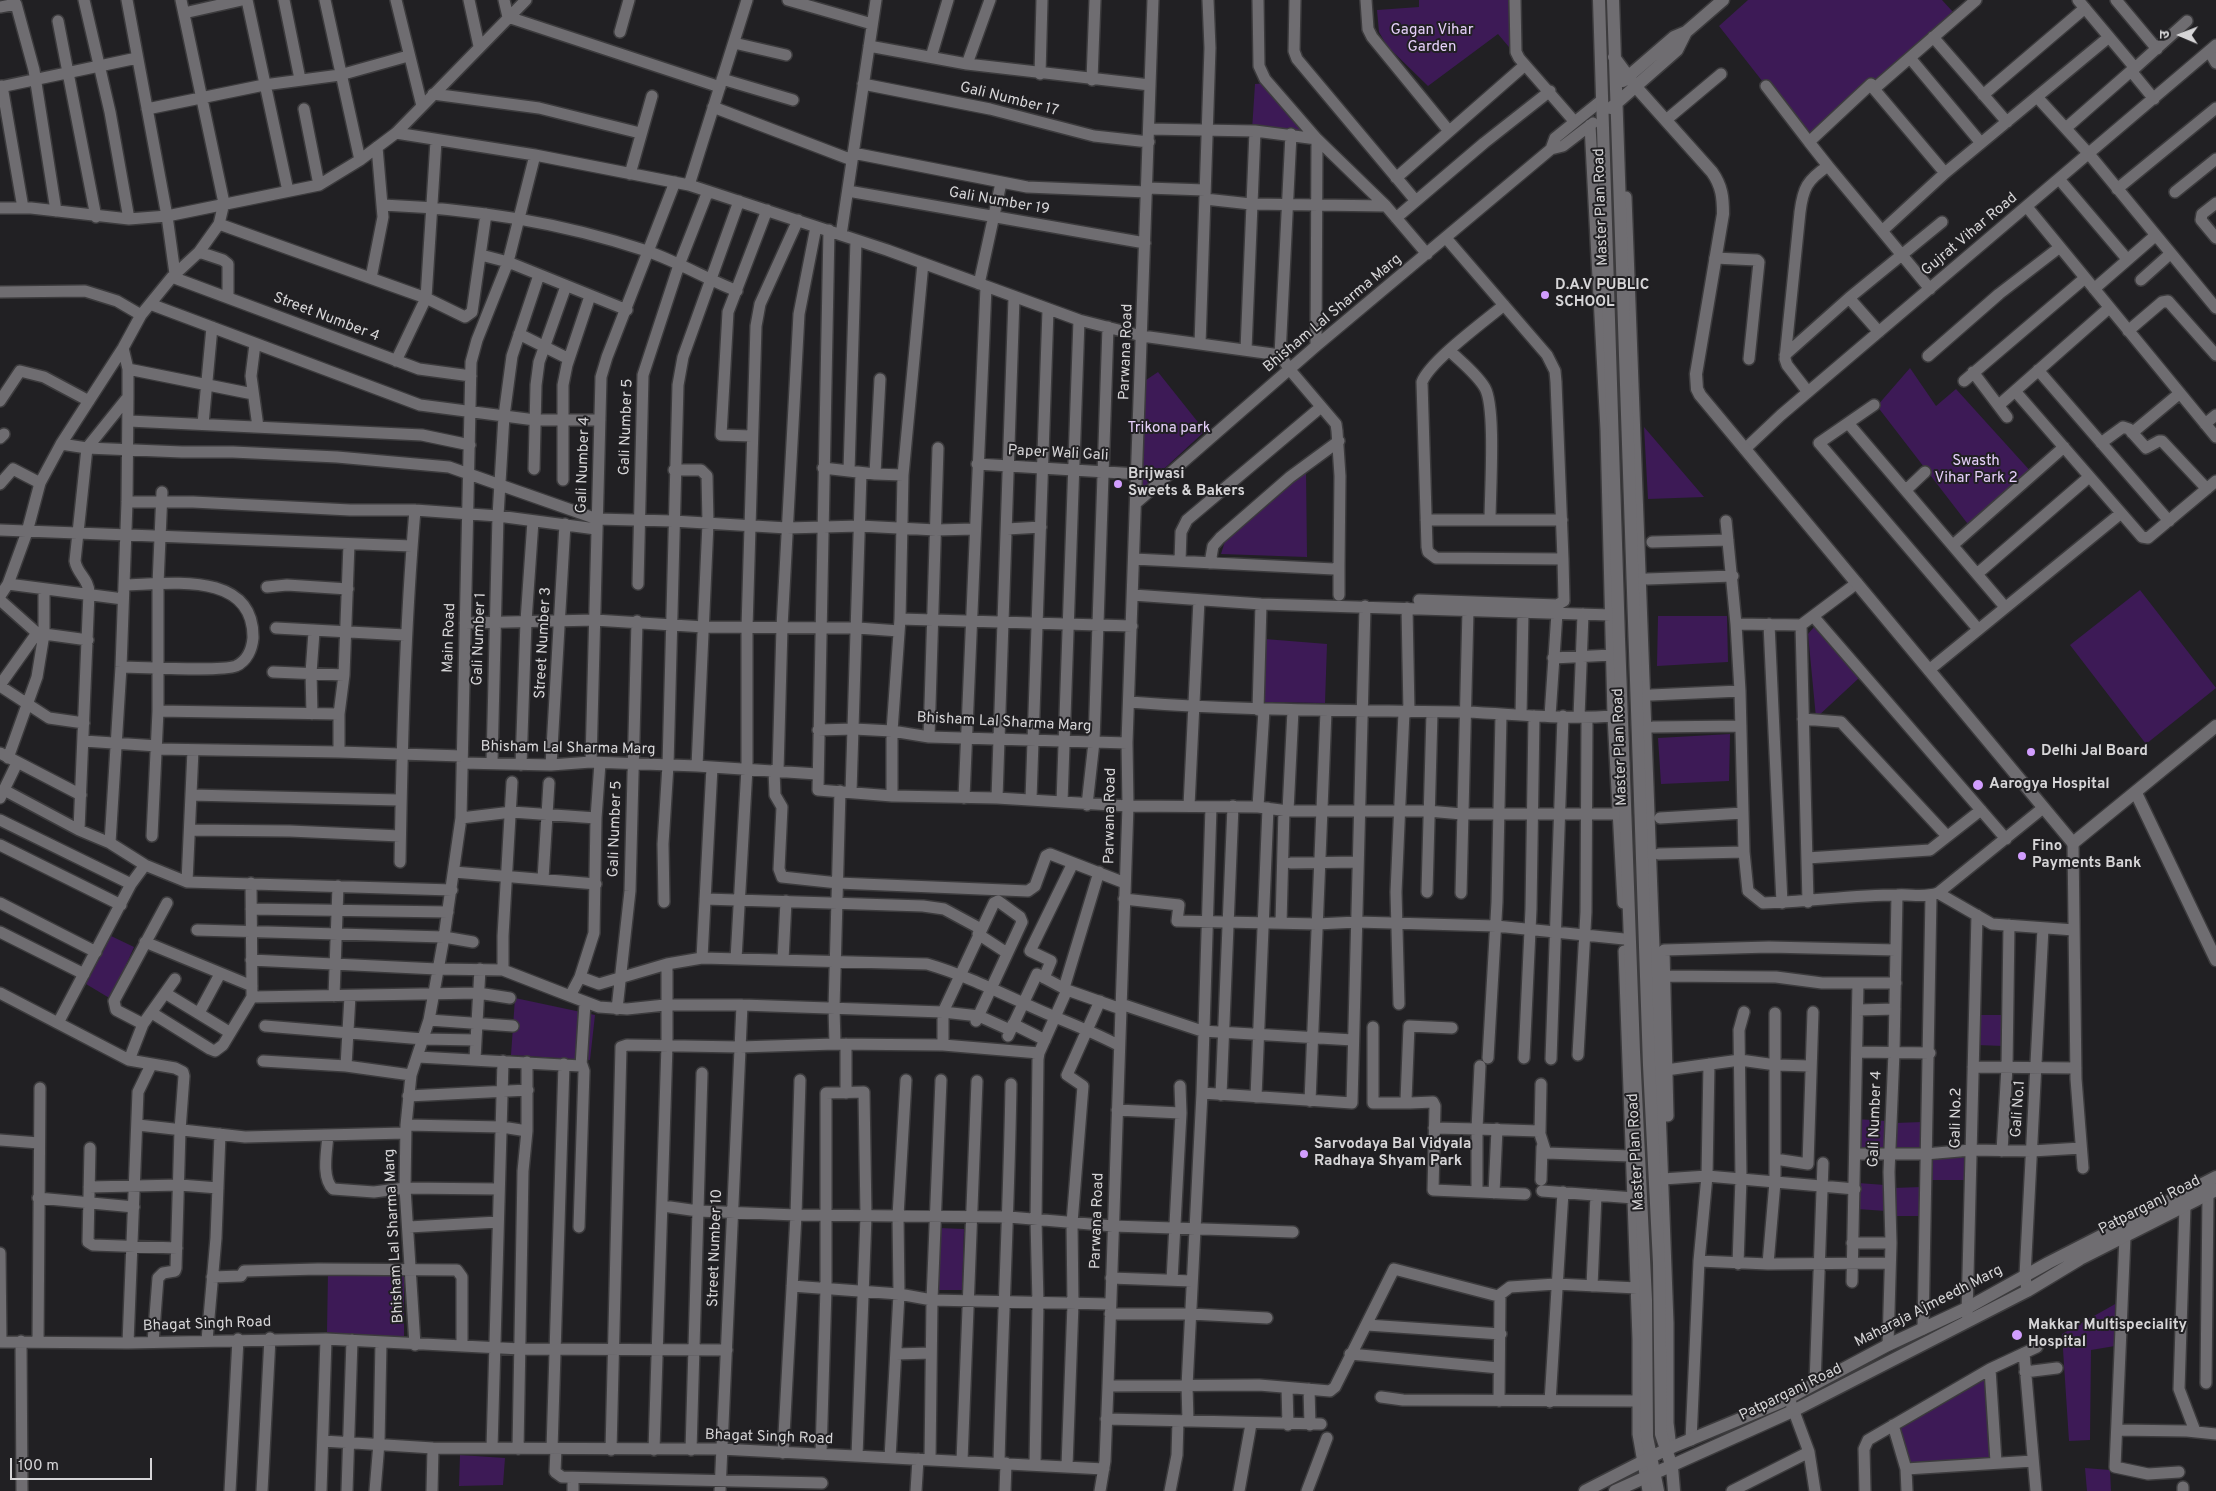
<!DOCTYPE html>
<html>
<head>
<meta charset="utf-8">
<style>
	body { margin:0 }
	#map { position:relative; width:2216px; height:1491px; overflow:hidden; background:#212023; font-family:Overpass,"Noto Sans Devanagari",sans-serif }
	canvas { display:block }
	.north { position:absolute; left:2156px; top:10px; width:50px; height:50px; -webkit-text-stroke:4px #212023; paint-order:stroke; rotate:271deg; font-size:14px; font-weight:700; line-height:20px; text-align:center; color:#d6d5d7 }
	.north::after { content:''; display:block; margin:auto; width:18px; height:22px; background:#d6d5d7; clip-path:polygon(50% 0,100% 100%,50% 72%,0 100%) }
	.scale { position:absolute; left:10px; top:1458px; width:142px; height:22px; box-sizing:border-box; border:2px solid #d6d5d7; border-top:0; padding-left:6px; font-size:15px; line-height:18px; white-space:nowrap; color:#d6d5d7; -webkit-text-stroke:4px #212023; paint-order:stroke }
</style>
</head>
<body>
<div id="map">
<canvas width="2216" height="1491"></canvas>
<div class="north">उ</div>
<div class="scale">100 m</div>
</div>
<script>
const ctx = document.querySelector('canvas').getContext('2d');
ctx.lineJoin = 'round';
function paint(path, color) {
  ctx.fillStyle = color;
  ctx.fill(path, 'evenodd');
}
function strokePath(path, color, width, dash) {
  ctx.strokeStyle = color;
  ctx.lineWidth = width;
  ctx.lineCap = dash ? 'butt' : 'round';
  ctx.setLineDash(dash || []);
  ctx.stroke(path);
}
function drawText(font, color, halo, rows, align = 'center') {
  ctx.font = font + ' Overpass,sans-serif';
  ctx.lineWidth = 4;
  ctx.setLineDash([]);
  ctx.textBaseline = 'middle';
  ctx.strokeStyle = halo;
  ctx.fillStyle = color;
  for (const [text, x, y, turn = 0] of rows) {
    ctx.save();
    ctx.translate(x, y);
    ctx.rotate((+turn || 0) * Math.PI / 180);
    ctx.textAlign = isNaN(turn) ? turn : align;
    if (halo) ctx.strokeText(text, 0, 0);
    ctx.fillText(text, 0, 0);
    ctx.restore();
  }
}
paint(new Path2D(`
	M1419 0H1513L1514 53 1498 34 1428 86 1387 46 1379 32 1377 10 1419 7Z
	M1748 0H1942L1953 12 1810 142 1719 26Z
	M1268 83 1308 133 1252 130 1255 84Z
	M1910 368 1936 406 1956 389 2033 474 1974 532 1877 406Z
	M1158 372 1205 431 1141 490 1143 382Z
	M1644 427 1704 497 1648 499Z
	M1306 470 1307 557 1221 554 1226 538Z
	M2140 590 2216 688 2146 744 2070 645Z
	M1658 616H1727L1728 662 1657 666Z
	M1814 627 1859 678 1816 718 1808 634Z
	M1265 639 1327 644 1325 703 1263 702Z
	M1730 734 1729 781 1661 784 1658 738Z
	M111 936 134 947 111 999 86 984Z
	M515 998 595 1015 590 1060 511 1055Z
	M1977 1015H2004V1046L1976 1045Z
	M1857 1119 1886 1121 1885 1151 1858 1148Z
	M1923 1122 1922 1152 1892 1151 1894 1123Z
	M1931 1155 1966 1156V1180H1929Z
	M1858 1183 1885 1185 1886 1211 1857 1209Z
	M1921 1187 1922 1216H1894L1893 1188Z
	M939 1228 964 1229 962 1290H939Z
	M328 1271 404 1273V1337H364L327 1332Z
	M2117 1303 2115 1346 2091 1350 2090 1440 2069 1441 2062 1334Z
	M1984 1375 1991 1457 1907 1467 1895 1421Z
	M460 1455 505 1458 503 1485 459 1486Z
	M2085 1468 2110 1470 2111 1491H2087Z`), '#3d1a56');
const street = new Path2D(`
	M84 0 110 112 129 219
	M127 0 167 216 175 274
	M247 0 288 191
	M284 0 300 79
	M325 0 360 160
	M396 0 422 106
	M469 0 479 46
	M504 0 508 17 720 87
	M788 0 872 24
	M1258 0 1259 66 1265 79 1317 139 1316 346
	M1295 0 1294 51 1297 59 1416 201
	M1366 0 1368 29 1372 37 1449 131
	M1515 0 1516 52 1519 58 1574 121
	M2078 0 2135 68 2131 71 2154 99
	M2116 0 2157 49
	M0 7 16 4 34 70 56 211
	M184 13 242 0
	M58 21 96 217
	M620 32 629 0
	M1933 37 2007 122
	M734 43 786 55
	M869 46 967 64 1150 85
	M2209 51 2216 63
	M931 57 948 0
	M1910 58 1981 143
	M967 64 990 0
	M2135 68 2187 21
	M1040 74 1042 0
	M722 79 793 100
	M1092 80 1095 0
	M863 84 990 109 1094 136 1149 142
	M2 86 23 208
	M1766 86 1809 142 1871 84 1874 89
	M0 87 137 58
	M433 94 539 108 640 133
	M1983 95 2085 8
	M2037 97 2089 154 2216 308
	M713 107 852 160
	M147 109 264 85 340 75 408 56
	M304 109 319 185
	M1666 120 1721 74
	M1590 125 1606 430 1613 716 1623 903
	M2066 128 2131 71
	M1149 129 1255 131 1317 139 1386 206 1427 254
	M396 133 535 155 689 185 887 250 1079 320 1142 336 1280 355 1290 370 1336 424 1337 431 1340 476 1339 566 1334 569 1134 559
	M1809 142 1828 166
	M1551 149 1563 146 1593 123
	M853 153 1027 187 1147 192
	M1945 173 1874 89 1976 0
	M630 174 652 96
	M1396 178 1525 65
	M2059 179 2127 259
	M689 185 747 0
	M1147 188 1205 190
	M2117 189 2216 108
	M848 191 1145 243
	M2175 192 2216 159
	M1626 197 1668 1323V1423L1671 1448
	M1205 199 1251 204 1386 206
	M2216 203 2202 214 2201 220 2216 238
	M383 205C475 209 559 222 647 251 678 262 707 279 737 291
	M2027 207 2216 437
	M0 208H31L129 219 167 216 319 185 360 160 396 133 526 0
	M1396 218 1484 143 1550 91
	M219 224 426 298 465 317 472 312 486 214
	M829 230 818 790 892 796 997 798 1128 806 1258 807 1288 811H1428L1462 814H1617
	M1882 231 1930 289
	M841 235 876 0
	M1446 238 1547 355 1555 371 1556 382 1563 559 1436 558 1428 552 1427 547 1422 382C1430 361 1485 321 1504 305
	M199 252 223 260 228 264V297
	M481 255 508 262 627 310
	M1715 258 1757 260 1759 262 1749 359
	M172 277 419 369 471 376
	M371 278 383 217 377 147
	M2141 280 2170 254
	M979 284 1001 183
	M2094 289 2156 235
	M0 292 85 291 117 301 141 315
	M1849 298 1879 332
	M150 304 420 405 535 420H600
	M2128 331 2162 302 2168 301 2216 355
	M519 334 569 359
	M255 344 251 376 258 427
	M1200 344 1210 48 1208 0
	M1246 350 1255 131
	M1450 351C1461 362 1477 374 1485 388 1496 408 1490 493 1490 520H1562
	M1280 355 1291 134
	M1785 355 1849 298 1942 222
	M1928 356 1999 294 2060 247
	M396 361 426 298 436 141
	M128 369 253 394
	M2038 370 2169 521
	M1973 372 2007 417
	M1964 381 2085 278
	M2015 391 2142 537 2148 538 2216 481
	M1808 392 1787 365 1785 359 1800 212C1803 188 1807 180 1828 166L1882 231 1945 173 2109 37
	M0 401 20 371 44 377 89 401
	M1874 405 1819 443 1978 629
	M1999 405 2109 308
	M129 421 422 435 470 445
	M1848 423 2005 607
	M203 424 212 327
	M2205 424 2216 415
	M2132 433 2180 393
	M752 436 721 435 728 312 767 210
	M0 438 4 434
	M2101 443 2123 427 2129 429 2146 448 2159 441H2162L2207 489
	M61 444 87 448 75 561C77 574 89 579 89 593L79 830
	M87 448 182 452H233L337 457 449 467 597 519 673 521 787 528 860 526 936 530 974 529
	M87 448 128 397
	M1745 449 1781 415 2216 45
	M977 464 1138 474
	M823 468 875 474 903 475
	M534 469 536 385 539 362 566 286
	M674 470H701L707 476 708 523 697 766
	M849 471 856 240
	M875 474 880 379
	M563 480V385L567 365 590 296
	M0 484 13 469 40 483
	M1906 490 1925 472
	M127 502H193L350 510H415L498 516 596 529
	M1136 503 1316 346 1551 149 1555 138 1602 100
	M1426 520H1490
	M1726 521 1736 624
	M1007 529 1041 527
	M0 530 412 546
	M1652 542 1728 540
	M1953 545 2064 447
	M1180 561 1181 532 1187 520 1321 407
	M1210 563 1213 546 1220 538 1290 477 1339 441
	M1977 574 2089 477
	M1647 579 1733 576
	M1857 583 1801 625 1736 624 1740 691 1744 852 1748 891 1763 903C1807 902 1852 895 1897 895 1911 894 1924 898 1938 893L1992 924 2074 930
	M8 584 123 599
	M638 584 643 375 679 265 708 191
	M267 587 287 585 348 589
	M1133 595 1261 604 1611 615
	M1339 595V566
	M0 596 8 584 27 532 40 483 61 444 123 348 141 315 172 277 199 252 219 224 224 203 181 0
	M0 600 37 633 88 640
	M1419 600 1557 605 1564 601 1563 559
	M1407 608 1409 712
	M1813 616 2006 839
	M900 619 1132 626
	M465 623 595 620 704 627 858 628 899 631
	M1769 624 1782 903
	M1801 625 1808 902
	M276 628 405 635
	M1553 658 1612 655
	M121 667C143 667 221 672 236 666 247 661 252 649 253 638 254 570 169 584 124 585
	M1929 670 2120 514
	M273 672 344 675
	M0 685 37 633
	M0 686 49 718 84 723
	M1651 695 1740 691
	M1130 702C1242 711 1354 710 1466 712 1515 714 1564 720 1613 716
	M1258 710 1261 604
	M312 714 311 673 314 632
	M339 714 344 675 349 544
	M1521 715 1523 612
	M1550 716 1557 613
	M1579 717 1583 614
	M1803 719 1841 722 1947 836
	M1653 727 1741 726
	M818 730 854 729 892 731 929 737 1127 743
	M929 737 938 448
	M84 741 157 746
	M156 749 339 752V714L158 711
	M193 750 187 882 452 890
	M339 752 462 756
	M0 753 81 795
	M8 758 37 677 44 634V589
	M492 762 498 516 504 416 512 356 539 275
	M591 762 601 377 607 357 675 182
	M462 763 551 765 591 762 697 766 817 774
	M521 765 526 621 533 521
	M551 765 565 524
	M774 770 775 795 782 807 779 869 782 877 838 883 1028 891 1035 886 1046 856 1050 854 1125 883
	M778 771 782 627 799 314 816 227
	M4 790 79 830 110 843 145 865 187 882
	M851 792 861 473
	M191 795 399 800
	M892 796V731L900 619 903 475 923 263
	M0 798 17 763
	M964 798 986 287
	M997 798 1014 298
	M1031 799 1048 310
	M1062 802 1079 320
	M1087 805 1094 742 1108 327
	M1189 806 1199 600
	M1258 807 1264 710
	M1288 811 1293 710
	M461 818 512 812 596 818
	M1660 818 1743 813
	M0 820 131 884
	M190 830 290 831 400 836
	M152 836 158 711V584L162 492
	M110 843 121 667 127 502 128 397V369L123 348
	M2073 843 2076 1079 2083 1168
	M0 845 121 905
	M1659 854 1744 852
	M1807 858 1930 850 1981 810
	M400 862C402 745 405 627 415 510
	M1291 863 1358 862
	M454 872 596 884
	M543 879 549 783
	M1427 892 1432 713
	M1461 893 1468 610
	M1938 893 2043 808
	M705 899 923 906 944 909 981 929
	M1124 899 1179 905 1177 921 1317 924 1357 922 1496 926 1624 939
	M664 902 663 844 668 765 678 385 683 357 739 201
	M0 903 96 952
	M251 909 448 912
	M1281 923 1284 810
	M197 930 444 937 473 942
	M0 932 84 974
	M978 934 1007 953
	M145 942 252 986
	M1624 951 1638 1339V1434L1648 1491
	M702 958 712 767
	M736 959 747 768V628L756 326 760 304 798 220
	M251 960 437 969 503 970 570 996 580 977 599 984 667 964 702 958 927 964C972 977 1012 999 1055 1017 1077 1026 1097 1034 1118 1045
	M783 960 786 901
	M503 970V936L512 782
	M1665 976 1776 977 1822 983H1896
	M580 977 594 933 596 818 600 763
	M1044 978 1051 961 1030 951 1073 863
	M1064 988 1099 872
	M0 993 129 1060 143 1024 175 979
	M165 993 229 1032
	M334 996 338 886
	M570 996 599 1007 627 1009 665 1005H742L943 1012 979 1016 1010 1030
	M252 997 478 993 510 998
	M1121 1004 1202 1031 1353 1040
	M1399 1004 1396 892 1404 712
	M617 1009 630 891 637 621
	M1858 1010 1895 1009
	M152 1013 210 1049 215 1051 223 1045 252 997 251 883
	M199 1013 220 974
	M429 1020 513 1026
	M58 1023 131 884 145 865
	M143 1024 116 1010 114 1001 167 903
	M1013 1024 1045 1040
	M265 1026 423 1039 476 1040
	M1373 1027V1103H1410
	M1452 1028 1409 1026 1406 1100 1410 1103 1433 1102 1435 1106 1433 1190 1525 1194
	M1008 1036 1037 974 1067 990 1121 1009
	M835 1044 943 1045 1039 1053
	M943 1045V1012L994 903 998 901 1020 917 1022 922 976 1021
	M1858 1052 1930 1053
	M1578 1055 1586 912 1587 718
	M418 1057 581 1066 585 1003
	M1488 1058 1497 902 1501 715
	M1524 1058 1531 909 1534 716
	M475 1059 480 969
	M1551 1059 1563 716
	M129 1060 175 1068 183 1072 184 1076 180 1130 176 1268 175 1271 163 1273 158 1278 153 1342
	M263 1061 346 1066 411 1075
	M346 1066 350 996
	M1973 1067 2076 1068
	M1666 1070 1740 1060 1776 1065 1810 1066
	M846 1093V1044
	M1202 1093 1352 1103 1365 606
	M1221 1095 1233 806
	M408 1096 528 1090
	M1256 1097 1268 808
	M1310 1101 1326 711
	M1117 1110 1181 1113
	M1668 1116 1664 950 1769 947 1896 950
	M138 1125 245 1137 405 1133
	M406 1125 502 1127 527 1131
	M1434 1128 1477 1129 1480 1066
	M1540 1132 1541 1084
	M328 1135C327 1150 321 1178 333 1189L374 1192 405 1188 499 1189
	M0 1140 39 1143
	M90 1148 88 1242 93 1245 177 1248
	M2002 1151 2007 1067 2009 925
	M1855 1154H1925L1971 1150 2032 1151 2081 1148
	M1775 1159 1808 1164 1813 1012
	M1663 1179 1707 1176 1855 1189
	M1541 1180 1542 1147
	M89 1187 180 1185 218 1188
	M1542 1191 1634 1198
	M1477 1192V1129L1539 1131 1546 1153 1631 1156
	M1494 1193 1497 1129
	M38 1198 134 1207
	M663 1206 698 1211 796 1215 1009 1217 1113 1226 1293 1232
	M2185 1206 2179 1389 2195 1431
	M409 1227 498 1222
	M579 1227 584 1071 582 1065
	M2125 1237 2115 1467 2148 1474 2179 1472
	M1852 1243H1891
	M0 1253 1 1342
	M1699 1261 1707 1176 1709 1064
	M1738 1264 1741 1178 1739 1030 1744 1012
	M1768 1264 1775 1182V1013
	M212 1277 241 1276 244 1271 318 1269 457 1270 462 1277V1346
	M1111 1278 1192 1281
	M1172 1280 1181 1113 1180 1086
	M1852 1282 1858 983
	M792 1286 899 1294 932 1300 1110 1304
	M1592 1286 1596 1195
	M2027 1291 2025 1276 2043 928
	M1110 1314H1191L1267 1318
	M1967 1315 1977 915
	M1367 1325 1501 1334
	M1923 1329 1931 896
	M207 1340 216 1238 220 1134
	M21 1341 22 1491
	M0 1342 128 1343 326 1339 521 1349 727 1350
	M38 1342 40 1088
	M128 1343 138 1092 151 1065
	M415 1345 405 1188 406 1125 411 1075 429 1020 444 937 461 818 471 362 477 340 508 262 535 155
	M1888 1345 1891 1243 1889 1172 1894 1052 1897 895
	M2024 1353 2036 1491
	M896 1354 931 1353
	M1350 1354 1499 1368
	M1990 1369 1996 1462
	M2025 1372 2057 1368
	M2206 1383 2208 1194
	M1815 1384 1823 1163
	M1108 1386 1259 1385 1330 1391 1335 1387 1394 1269 1498 1296 1510 1287 1556 1284 1637 1288
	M1287 1388 1288 1425
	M1309 1389 1310 1425
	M1381 1397 1403 1400 1638 1401
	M1789 1398 1809 1452 1815 1491
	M1499 1401 1500 1295
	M1550 1402 1563 1192
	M1106 1419 1321 1424
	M1188 1421 1187 1386 1202 1093 1211 807
	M1893 1425 1906 1469 1907 1491
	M2118 1430 2187 1431 2216 1434
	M1691 1440 1699 1261 1768 1264 1890 1263
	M323 1441 433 1448 721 1449 1104 1469
	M492 1448 503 1061
	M518 1449 523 1171 527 1131V1062
	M552 1449 564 1064
	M556 1449 555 1472 562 1477 822 1483
	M611 1450 621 1047 627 1045 740 1047 835 1044 834 1008 840 791
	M654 1450 667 1045V964
	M691 1450 702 1073
	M783 1453 796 1215 800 1080
	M821 1454 826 1288V1093L864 1092 866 1216 857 1456
	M890 1458 899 1294 898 1216 906 1080
	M930 1460 932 1300 941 1080
	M962 1461 977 1081
	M999 1463C1002 1337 1009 1211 1011 1084
	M1035 1465 1038 1303 1036 1220 1038 1059 1039 1053 1067 990
	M1067 1466 1073 1304 1072 1223 1083 1086 1067 1075 1100 1001
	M1906 1469 2033 1461
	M2183 1487V1491
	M230 1491 238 1339
	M262 1491 270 1338
	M321 1491 326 1339
	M347 1491 352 1340
	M375 1491 379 1443 381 1342
	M432 1491 433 1448
	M573 1491V1478
	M720 1491 742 1005
	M916 1491 918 1459
	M1005 1491 1006 1463
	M1100 1491 1105 1461 1108 1386 1128 806 1127 743 1153 0
	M1170 1491 1177 1455 1178 1421
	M1239 1491 1251 1424
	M1307 1491 1327 1438
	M1732 1491 1809 1452
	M1865 1491 1864 1449 1868 1440 1990 1369 2037 1347`);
const secondary = new Path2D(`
	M1599 0 1619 639 1634 1052 1646 1300 1647 1437 1658 1491
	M1613 0 1649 1065 1659 1263 1661 1434 1672 1467 1674 1491
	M1614 57 1636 87 1712 172C1722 186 1723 198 1723 214L1696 374 1697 389 1700 395 2073 843 2216 726
	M1623 81 1674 37 1686 32 1723 0
	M1611 108 1677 50 1686 32
	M2136 793 2216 960
	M1585 1491 1665 1450 1781 1402 1888 1345 1967 1308 2048 1263 2216 1177
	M1615 1491 1795 1410 2027 1291 2080 1259 2216 1190`);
strokePath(street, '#3c3b3d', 14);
strokePath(secondary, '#3c3b3d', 15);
strokePath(street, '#6f6d71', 11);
strokePath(secondary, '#6f6d71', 12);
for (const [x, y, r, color] of [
	[1545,295,5,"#d19dfe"],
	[1118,484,5,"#d19dfe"],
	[2031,752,5,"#d19dfe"],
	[1978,785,6,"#d19dfe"],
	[2022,856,5,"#d19dfe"],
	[1304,1154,5,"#d19dfe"],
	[2017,1335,6,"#d19dfe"]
]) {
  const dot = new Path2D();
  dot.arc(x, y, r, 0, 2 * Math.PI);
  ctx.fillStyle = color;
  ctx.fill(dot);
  strokePath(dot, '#212023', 2);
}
drawText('15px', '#e6d0fa', '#212023', [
	["Gagan Vihar",1432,31],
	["Garden",1432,48],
	["Trikona park",1169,429],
	["Swasth",1976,462],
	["Vihar Park 2",1976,479]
]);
drawText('15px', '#d6d5d7', '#212023', [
	["Gali Number 17",1009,100,14],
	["Gali Number 19",999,202,10],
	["Master Plan Road",1602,207,-92],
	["Gujrat Vihar Road",1970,235,-40],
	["Bhisham Lal Sharma Marg",1333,314,-40],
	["Street Number 4",326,318,21],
	["Parwana Road",1127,352,-88],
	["Gali Number 5",627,427,-88],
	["Paper Wali Gali",1058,454,3],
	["Gali Number 4",584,465,-88],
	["Main Road",450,638,-88],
	["Gali Number 1",480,639,-88],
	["Street Number 3",544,643,-87],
	["Bhisham Lal Sharma Marg",1004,723,3],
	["Master Plan Road",1621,747,-92],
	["Bhisham Lal Sharma Marg",568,749,1],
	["Parwana Road",1111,816,-89],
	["Gali Number 5",616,829,-88],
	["Gali No.1",2019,1109,-86],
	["Gali No.2",1957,1118,-89],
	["Gali Number 4",1876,1119,-88],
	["Master Plan Road",1637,1152,-93],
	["Patparganj Road",2150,1206,-27],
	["Parwana Road",1098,1221,-88],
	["Bhisham Lal Sharma Marg",395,1236,-93],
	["Street Number 10",716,1248,-88],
	["Maharaja Ajmeedh Marg",1929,1307,-27],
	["Bhagat Singh Road",207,1325,-2],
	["Patparganj Road",1791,1393,-26],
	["Bhagat Singh Road",769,1438,2]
]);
drawText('bold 15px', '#d6d5d7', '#212023', [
	["D.A.V PUBLIC",1555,286],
	["SCHOOL",1555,303],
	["Brijwasi",1128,475],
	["Sweets & Bakers",1128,492],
	["Delhi Jal Board",2041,752],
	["Aarogya Hospital",1989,785],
	["Fino",2032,847],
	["Payments Bank",2032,864],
	["Sarvodaya Bal Vidyala",1314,1145],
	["Radhaya Shyam Park",1314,1162],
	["Makkar Multispeciality",2028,1326],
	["Hospital",2028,1343]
], 'left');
</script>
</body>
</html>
